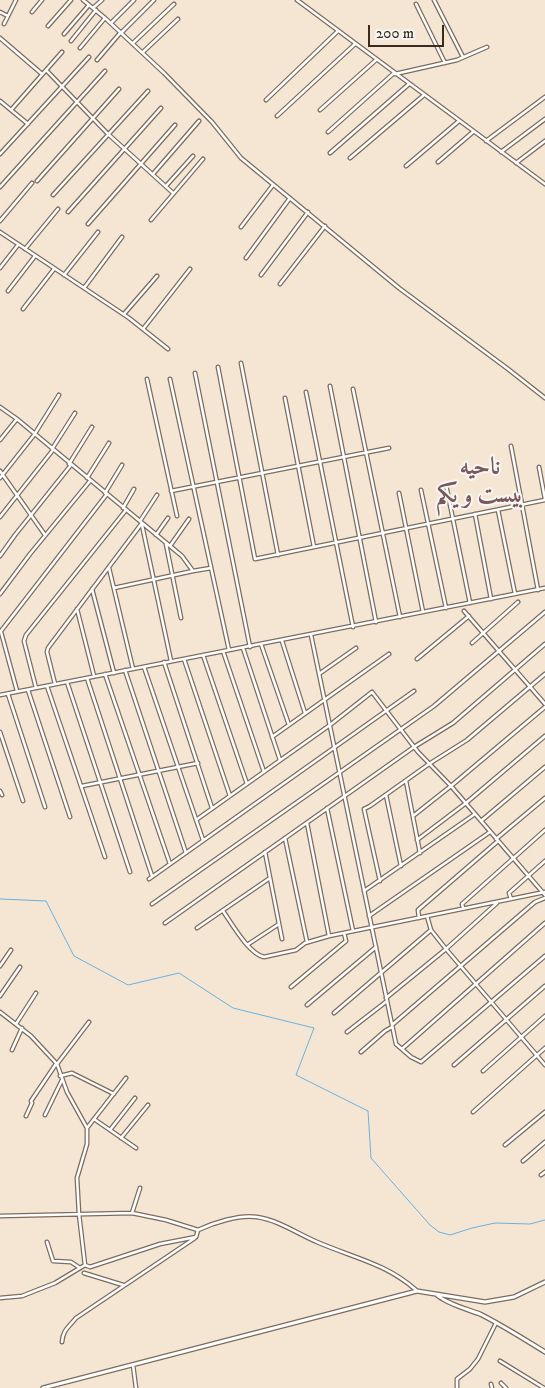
<!DOCTYPE html>
<html>
<head>
<meta charset="utf-8">
<style>
	body { margin:0 }
	#map { position:relative; width:545px; height:1388px; overflow:hidden; background:#f5e6d4; font-family:"IM FELL DW Pica",serif }
	canvas { display:block }
	.scale { position:absolute; left:368px; top:25px; width:76px; height:22px; box-sizing:border-box; border:2px solid #3b2a1e; border-top:0; padding-left:6px; font-size:15px; line-height:18px; white-space:nowrap; color:#3b2a1e; -webkit-text-stroke:4px #f6f6f2; paint-order:stroke }
</style>
</head>
<body>
<div id="map">
<canvas width="545" height="1388"></canvas>
<div class="scale">200 m</div>
</div>
<script>
const ctx = document.querySelector('canvas').getContext('2d');
ctx.lineJoin = 'round';
function strokePath(path, color, width, dash) {
  ctx.strokeStyle = color;
  ctx.lineWidth = width;
  ctx.lineCap = dash ? 'butt' : 'round';
  ctx.setLineDash(dash || []);
  ctx.stroke(path);
}
function drawText(font, color, halo, rows, align = 'center') {
  ctx.font = font + ' "IM FELL DW Pica",Amiri,serif';
  ctx.lineWidth = 4;
  ctx.setLineDash([]);
  ctx.textBaseline = 'middle';
  ctx.strokeStyle = halo;
  ctx.fillStyle = color;
  for (const [text, x, y, turn = 0] of rows) {
    ctx.save();
    ctx.translate(x, y);
    ctx.rotate((+turn || 0) * Math.PI / 180);
    ctx.textAlign = isNaN(turn) ? turn : align;
    if (halo) ctx.strokeText(text, 0, 0);
    ctx.fillText(text, 0, 0);
    ctx.restore();
  }
}
strokePath(new Path2D(`
	M0 899 46 901 74 956 128 985 179 973 233 1008 314 1028 296 1075 368 1111 371 1158 430 1225 439 1232 450 1235 472 1228 495 1223 530 1224 545 1220`), '#68b1e0', 1);
const street = new Path2D(`
	M83 0 105 18 164 73 212 122 241 158 399 288 508 369 545 398
	M297 0 545 184
	M434 0 463 57
	M416 4 445 63
	M93 8 102 0
	M0 12 8 16
	M32 12 42 0
	M111 23 134 0
	M4 24 16 0
	M48 26 71 0
	M121 33 154 0
	M64 34 89 5
	M0 38 42 74
	M71 41 96 10
	M133 43 174 4
	M80 48 105 18
	M143 52 178 19
	M97 60 121 32
	M46 70 108 134 173 193
	M395 74 457 60 487 47
	M266 100 338 31
	M0 101 28 124
	M11 110 62 52
	M320 110 376 60
	M277 116 355 44
	M328 132 394 73
	M486 141 545 97
	M501 152 545 119
	M330 153 409 84
	M0 154 89 57
	M350 158 424 95
	M438 162 473 132
	M516 163 545 141
	M406 166 459 121
	M153 174 199 121
	M37 181 119 89
	M166 186 193 156
	M0 187 105 71
	M53 195 148 91
	M68 212 161 108
	M151 220 203 159
	M0 221 32 183
	M88 224 175 125
	M241 227 273 185
	M0 232 129 318 168 349
	M25 249 58 209
	M246 258 290 198
	M0 268 18 245
	M64 275 98 232
	M261 275 308 212
	M280 284 325 226
	M84 288 122 237
	M8 291 35 256
	M23 309 54 269
	M124 314 157 276
	M143 329 190 269
	M241 363 278 555
	M218 367 255 559 545 500
	M195 373 250 647
	M147 379 177 516
	M170 379 229 650
	M330 386 376 622
	M353 389 400 617
	M306 392 353 627
	M285 398 314 547
	M0 407 17 419 182 556 193 571 211 568
	M0 440 17 419
	M511 446 538 590
	M52 449 75 413
	M69 464 92 427
	M539 467 545 499
	M0 471 45 535
	M0 478 34 435 59 395
	M87 478 109 443
	M446 485 470 603
	M421 490 446 608
	M171 491 389 448
	M105 493 122 465
	M399 493 423 612
	M123 508 134 489
	M498 510 515 594
	M475 514 491 599
	M0 517 53 450
	M140 521 157 495
	M142 525 171 661
	M156 535 168 518
	M166 544 181 618
	M170 546 189 519
	M0 556 15 535 71 465
	M109 568 133 669
	M114 588 193 571
	M92 589 114 673
	M0 594 30 554 90 481
	M77 609 94 676
	M464 611 545 704
	M1 631 107 494
	M1 632 17 691
	M311 635 396 1044 411 1057 421 1062 545 956
	M282 641 305 713
	M472 643 518 602
	M261 644 289 725
	M243 648 280 760
	M223 651 264 772
	M203 655 247 784
	M184 659 230 796
	M417 659 469 616
	M164 662 212 808
	M144 667 203 840
	M125 670 186 853
	M105 674 170 864
	M319 674 356 648
	M87 678 152 876
	M67 682 130 872
	M55 684 47 652 48 648 142 523
	M47 686 105 857
	M36 688 24 641 26 635 126 510
	M28 690 70 817
	M8 694 45 807
	M0 695 545 588
	M0 732 23 801
	M272 737 389 654
	M406 781 420 853
	M82 786 198 763
	M0 791 2 795
	M386 795 401 866
	M327 808 353 931
	M413 816 451 786 545 707
	M196 820 330 725 372 692 418 752 451 786 545 895
	M481 821 545 767
	M307 823 329 936
	M285 838 307 942
	M496 839 545 798
	M417 840 466 803 545 736
	M265 852 282 939
	M149 879 414 691
	M380 881 364 809 370 806 429 764 467 740 545 674
	M364 891 475 814
	M511 899 509 893 545 861
	M152 904 434 706 545 612
	M463 908 462 904 545 830
	M223 911C232 924 249 954 264 957L296 950 305 943 329 936 545 892
	M369 916 490 832
	M427 916 431 930 446 949 545 1065
	M419 918 418 910 498 841
	M165 923 414 747 453 723 545 644
	M197 928 270 878
	M247 945 279 924
	M0 966 11 950
	M291 987 346 941 344 933
	M0 996 20 967
	M386 998 446 949 497 903
	M307 1005 376 947
	M0 1012 31 1036 57 1064 67 1092 87 1128V1144L77 1178 79 1214 85 1265
	M334 1013 431 930
	M16 1024 36 993
	M392 1025 535 902 545 898
	M347 1032 387 1001
	M402 1049 545 923
	M12 1050 22 1028
	M361 1052 385 1031 392 1027
	M57 1064 89 1022
	M454 1065 545 986
	M483 1071 545 1016
	M60 1076 72 1073 114 1094
	M473 1112 545 1048
	M45 1115 62 1080
	M26 1116 32 1103 31 1101 56 1064
	M94 1119 136 1148
	M87 1128 126 1078
	M110 1130 135 1098
	M121 1138 148 1105
	M505 1145 545 1112
	M523 1161 545 1142
	M541 1175 545 1172
	M132 1213 140 1188
	M0 1216 132 1213 166 1220 198 1230C213 1223 240 1214 257 1217 278 1220 298 1234 317 1242 354 1258 385 1263 416 1290
	M47 1242 53 1261 71 1262 80 1268
	M84 1273 123 1285
	M0 1298 22 1296 55 1283 85 1265 90 1267 160 1244 196 1237 198 1230
	M62 1342C63 1330 68 1328 76 1318L195 1238
	M500 1361 544 1388
	M133 1365 136 1388
	M501 1383 506 1388
	M491 1384 492 1388
	M457 1388V1379L470 1369 478 1359 496 1323`);
const secondary = new Path2D(`
	M437 1295C447 1304 467 1309 480 1314 502 1325 524 1339 545 1352
	M43 1388 417 1291 485 1302 514 1297 545 1282`);
strokePath(street, '#7c6c5e', 5);
strokePath(secondary, '#7c6c5e', 5.5);
strokePath(street, '#fff', 2.5);
strokePath(secondary, '#fff', 3);
drawText('bold 24px', '#79575c', '#f6f6f2', [
	["ناحیه",480,469],
	["بیست و یکم",480,497]
]);
</script>
</body>
</html>
